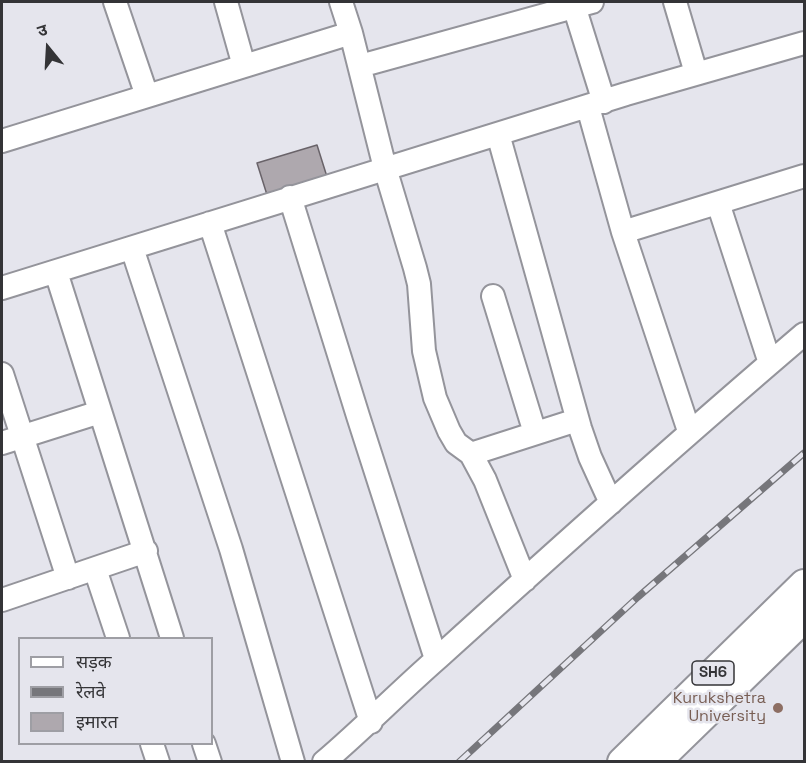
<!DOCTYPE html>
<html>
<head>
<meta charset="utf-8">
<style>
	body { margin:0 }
	#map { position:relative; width:806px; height:763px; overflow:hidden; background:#e5e5ed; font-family:"Space Grotesk","Noto Sans Devanagari",sans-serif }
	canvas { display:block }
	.frame { position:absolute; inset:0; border:3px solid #343437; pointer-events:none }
	.legend { position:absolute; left:18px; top:637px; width:195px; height:108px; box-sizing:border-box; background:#e5e5ed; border:2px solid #9e9ea4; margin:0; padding:8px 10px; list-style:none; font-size:18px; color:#343437 }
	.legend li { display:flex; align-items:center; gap:12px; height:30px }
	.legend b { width:30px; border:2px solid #9e9ea4 }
	.north { position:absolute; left:18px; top:18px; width:60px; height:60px; -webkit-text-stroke:4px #e5e5ed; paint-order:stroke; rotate:342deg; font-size:16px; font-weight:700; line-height:24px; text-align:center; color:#343437 }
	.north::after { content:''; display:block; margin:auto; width:21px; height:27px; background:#343437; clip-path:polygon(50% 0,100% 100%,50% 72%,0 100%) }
</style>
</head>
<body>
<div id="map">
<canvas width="806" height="763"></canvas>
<div class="frame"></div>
<ul class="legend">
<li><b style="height:8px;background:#fff"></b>सड़क</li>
<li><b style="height:8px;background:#76767b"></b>रेलवे</li>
<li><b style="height:16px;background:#aea8ae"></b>इमारत</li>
</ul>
<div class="north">उ</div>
</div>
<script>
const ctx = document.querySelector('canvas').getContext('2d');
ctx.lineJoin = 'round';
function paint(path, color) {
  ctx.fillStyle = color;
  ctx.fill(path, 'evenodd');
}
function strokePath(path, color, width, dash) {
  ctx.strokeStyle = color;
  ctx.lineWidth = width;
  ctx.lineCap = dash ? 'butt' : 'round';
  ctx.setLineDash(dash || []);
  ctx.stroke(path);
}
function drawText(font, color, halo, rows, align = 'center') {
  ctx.font = font + ' "Space Grotesk",sans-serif';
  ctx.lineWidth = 5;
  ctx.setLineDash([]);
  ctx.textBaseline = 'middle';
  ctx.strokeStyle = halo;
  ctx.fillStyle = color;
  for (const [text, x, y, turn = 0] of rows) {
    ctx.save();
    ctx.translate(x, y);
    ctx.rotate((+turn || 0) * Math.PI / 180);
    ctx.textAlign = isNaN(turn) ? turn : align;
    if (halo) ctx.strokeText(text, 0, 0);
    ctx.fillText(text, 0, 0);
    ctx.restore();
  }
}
const building = new Path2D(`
	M317 145 328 180 268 198 257 163Z`);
paint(building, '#aea8ae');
strokePath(building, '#696369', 1.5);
const minor = new Path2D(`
	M115 2 147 96
	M226 2 244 66
	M341 2 351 33
	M675 2 696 73
	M574 6 604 102
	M360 66 592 2
	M588 107 623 232 689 431
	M498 134 580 428 590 457 611 503
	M2 141 351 33 385 168 415 268 419 284 424 351 435 398 449 431 456 443 471 454 485 480 525 580
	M290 197 358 416 436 659
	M718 203 770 363
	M210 223 371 722
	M623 232 804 176
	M132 248 231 549 293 762
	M56 272 172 638
	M2 288 626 94 804 43
	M493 296 535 433
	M2 374 68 578
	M2 443 100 412
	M471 454 577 420
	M95 569 118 638
	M2 600 146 551
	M152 744 158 762
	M204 744 210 762
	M324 762C364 728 400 691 439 657 559 548 681 439 804 334`);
const major = new Path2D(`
	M622 762 804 584
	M656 762 804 618`);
strokePath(minor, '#94949b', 26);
strokePath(major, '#94949b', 32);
strokePath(minor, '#fff', 22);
strokePath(major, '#fff', 28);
const rail = new Path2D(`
	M459 762 638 597 804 453`);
strokePath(rail, '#76767b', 7);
strokePath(rail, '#e5e5ed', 4.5, [14]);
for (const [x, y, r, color] of [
	[778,708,6,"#8d6e63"]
]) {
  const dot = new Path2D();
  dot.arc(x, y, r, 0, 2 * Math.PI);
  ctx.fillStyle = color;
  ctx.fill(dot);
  strokePath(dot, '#e5e5ed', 2);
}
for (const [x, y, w] of [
	[713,673,42]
]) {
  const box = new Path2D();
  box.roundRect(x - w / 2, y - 12, w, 24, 4.5);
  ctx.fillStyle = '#e5e5ed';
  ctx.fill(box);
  strokePath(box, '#343437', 1.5);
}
drawText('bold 15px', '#343437', null, [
	["SH6",713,673]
]);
drawText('16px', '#785e54', '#e5e5ed', [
	["Kurukshetra",766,699],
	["University",766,717]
], 'right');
</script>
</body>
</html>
